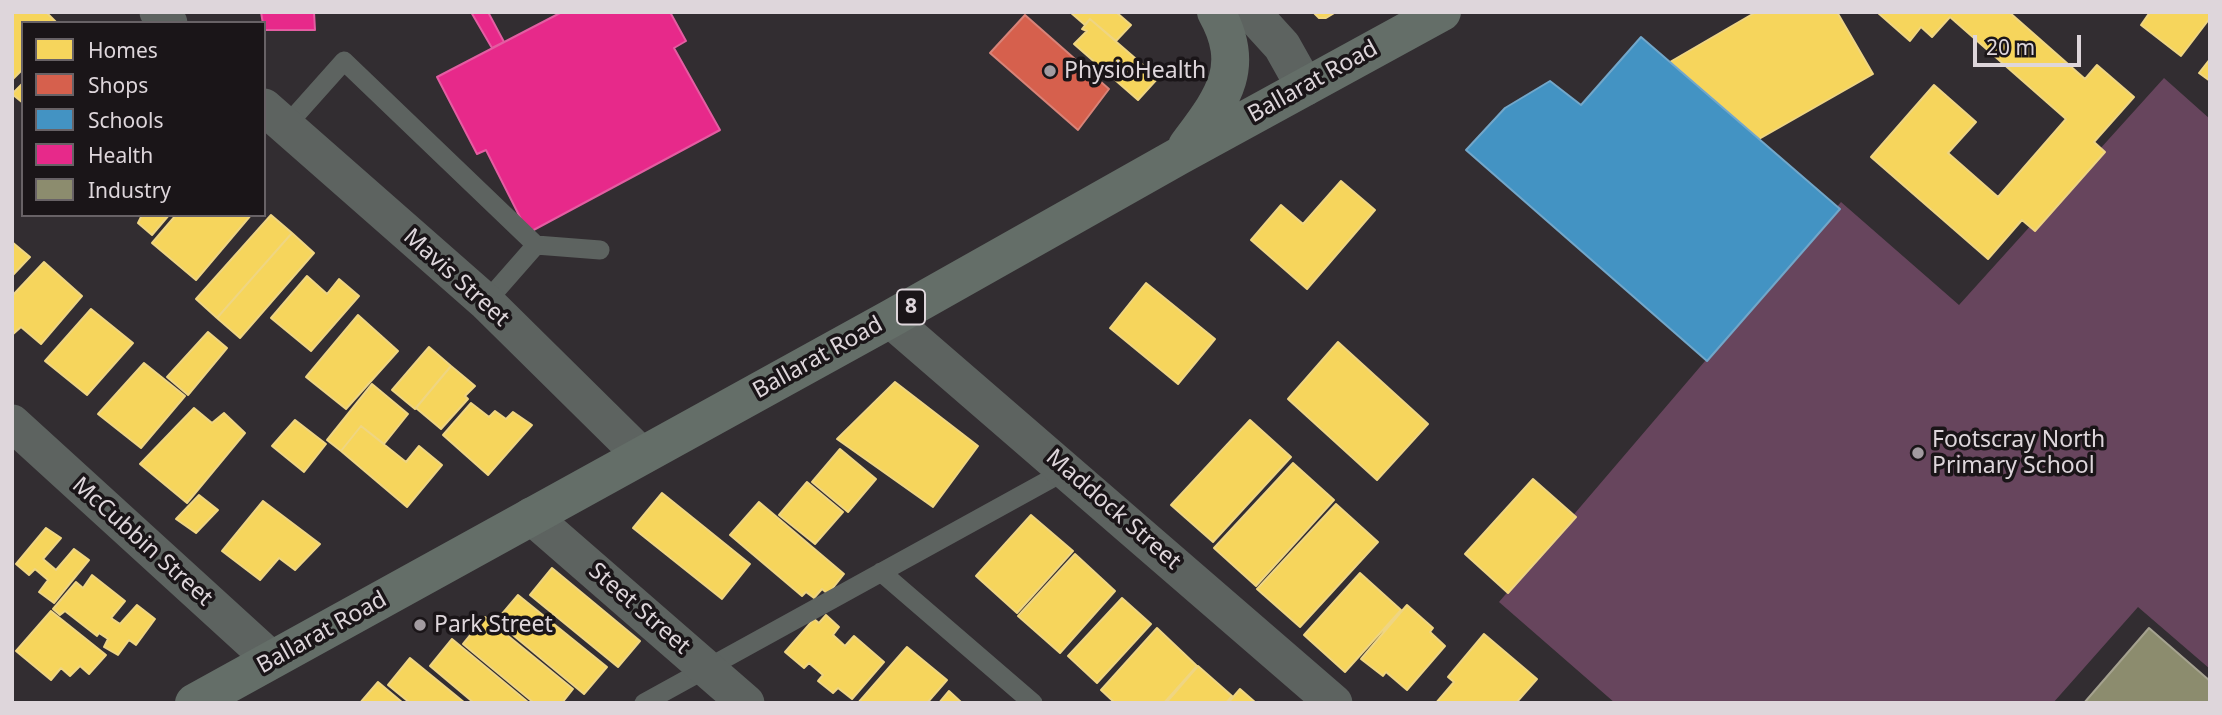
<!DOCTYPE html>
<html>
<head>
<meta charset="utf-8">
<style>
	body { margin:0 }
	#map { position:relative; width:2222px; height:715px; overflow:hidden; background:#322d31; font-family:"Noto Sans",sans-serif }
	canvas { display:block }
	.frame { position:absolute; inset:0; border:14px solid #ded6db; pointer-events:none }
	.legend { position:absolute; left:21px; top:21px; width:245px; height:196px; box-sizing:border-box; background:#1a1518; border:2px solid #686266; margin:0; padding:9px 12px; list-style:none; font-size:21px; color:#ded6db }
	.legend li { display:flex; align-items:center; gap:14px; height:35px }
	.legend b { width:35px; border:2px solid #686266 }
	.scale { position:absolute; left:1973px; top:35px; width:108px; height:32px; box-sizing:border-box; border:4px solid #ded6db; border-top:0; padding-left:9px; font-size:21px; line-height:24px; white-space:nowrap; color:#ded6db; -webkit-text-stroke:5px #1a1518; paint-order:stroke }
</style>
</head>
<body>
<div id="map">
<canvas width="2222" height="715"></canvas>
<div class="frame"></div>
<ul class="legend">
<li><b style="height:19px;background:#f6d55c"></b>Homes</li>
<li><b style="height:19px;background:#d6604d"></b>Shops</li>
<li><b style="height:19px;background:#4393c3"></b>Schools</li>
<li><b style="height:19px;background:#e7298a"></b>Health</li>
<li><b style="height:19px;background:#8c8c6e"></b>Industry</li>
</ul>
<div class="scale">20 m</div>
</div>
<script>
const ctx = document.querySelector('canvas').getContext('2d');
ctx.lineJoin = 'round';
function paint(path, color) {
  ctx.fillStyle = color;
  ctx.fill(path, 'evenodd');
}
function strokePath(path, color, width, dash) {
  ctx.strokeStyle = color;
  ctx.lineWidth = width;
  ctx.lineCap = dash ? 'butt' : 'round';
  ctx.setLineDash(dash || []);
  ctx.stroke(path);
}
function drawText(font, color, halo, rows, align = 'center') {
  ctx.font = font + ' "Noto Sans",sans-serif';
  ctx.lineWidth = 7;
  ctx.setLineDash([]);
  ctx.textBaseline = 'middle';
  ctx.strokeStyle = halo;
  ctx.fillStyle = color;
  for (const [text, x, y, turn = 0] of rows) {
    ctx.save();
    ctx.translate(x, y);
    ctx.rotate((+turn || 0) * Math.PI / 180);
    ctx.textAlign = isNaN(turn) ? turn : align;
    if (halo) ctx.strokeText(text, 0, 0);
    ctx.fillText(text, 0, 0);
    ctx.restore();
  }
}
paint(new Path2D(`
	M2164 78 2210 119V669L2138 607 2053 703H1615L1499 602 1841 202 1959 305Z`), '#67455d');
const homes = new Path2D(`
	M12 12H46L57 23H23V69L12 80Z
	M1070 12H1116L1131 25 1116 41 1090 19 1085 25Z
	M1313 12H1336L1326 18H1319Z
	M1756 12H1837L1873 74 1759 139 1670 62Z
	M1877 12H2009L2085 79 2097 65 2134 97 2094 142 2105 152 2035 231 2022 220 1988 259 1871 157 1934 85 1976 122 1948 153 1998 197 2066 119 1950 17 1932 37 1921 27 1910 41Z
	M2150 12H2210V18L2181 56 2141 25Z
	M1090 19 1158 78 1138 100 1074 44 1087 31 1082 29Z
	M2210 59V81L2199 73Z
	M23 83V103L12 94Z
	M1341 181 1375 210 1307 289 1251 240 1281 205 1303 224Z
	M142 215H169L152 235 138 223Z
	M176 215H251L196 280 152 243Z
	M271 215 292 233 217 318 196 299Z
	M292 233 314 253 240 338 217 318Z
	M12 242 30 257 12 276Z
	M44 262 82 296 41 344 21 327 12 335V296Z
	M307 276 327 294 339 279 359 296 311 351 271 318Z
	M1146 283 1215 339 1178 384 1110 328Z
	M91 309 133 343 87 395 45 361Z
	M358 315 398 351 346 409 306 377Z
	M208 332 227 348 188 395 167 377Z
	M1338 342 1428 424 1377 480 1288 399Z
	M429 347 451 366 415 409 392 390Z
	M144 363 185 396 141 448 98 414Z
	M451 366 475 386 465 396 468 399 441 429 416 408Z
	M895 382 978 446 933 507 837 439Z
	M372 384 408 414 384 444 361 426 341 451 327 440Z
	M471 403 489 417 495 411 506 419 513 412 532 425 488 475 443 435Z
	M194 408 212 423 224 413 245 433 187 503 140 464Z
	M295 420 326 444 304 472 272 446Z
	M1250 420 1291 457 1213 542 1171 505Z
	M361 426 406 462 419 446 442 465 407 507 341 451Z
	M840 449 876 479 848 512 812 482Z
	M1293 463 1334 500 1256 586 1214 548Z
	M1533 479 1576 517 1508 593 1465 554Z
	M807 482 843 512 815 544 779 515Z
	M662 493 750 564 722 599 633 528Z
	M199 495 218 510 196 533 176 519Z
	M263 501 320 544 295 570 279 558 260 580 222 551Z
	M759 502 844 574 828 594 822 589 814 598 806 592 802 596 730 535Z
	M1336 504 1378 542 1300 627 1257 589Z
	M1031 515 1073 551 1017 613 976 576Z
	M46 528 61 538 43 559 56 570 74 549 89 560 54 603 39 592 48 580 35 569 29 575 16 564Z
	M1075 554 1115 591 1060 653 1018 616Z
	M552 568 640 641 618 667 530 595Z
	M1360 573 1401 610 1345 672 1304 635Z
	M92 575 125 601 111 618 120 624 137 605 155 619 136 645 129 640 118 655 104 647 108 639 99 633 97 636 65 611 60 615 53 609 76 582 83 588Z
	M518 595 607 667 584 694 496 621Z
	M1122 598 1151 624 1097 683 1068 656Z
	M1407 605 1433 628 1430 632 1445 646 1407 690 1386 672 1383 676 1361 659Z
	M51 611 106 655 89 674 80 666 70 676 61 668 51 680 16 651Z
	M826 615 839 627 833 635 845 646 854 636 884 662 852 699 838 688 833 693 818 681 823 675 809 663 804 668 785 652 814 619 819 623Z
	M485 617 573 689 562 703H534L463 644Z
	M1157 628 1197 666 1164 703H1115L1101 690Z
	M1484 634 1537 679 1516 703H1436L1454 682 1448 677Z
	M452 639 529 703H474L430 666Z
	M907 647 947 680 927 703H858Z
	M410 658 465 703H410L388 685Z
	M1198 666 1232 696 1226 703H1166Z
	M378 682 403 703H360Z
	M1240 689 1256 703H1228Z
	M949 691 962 703H939Z`);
paint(homes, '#f6d55c');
strokePath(homes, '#efd582', 2);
const shops = new Path2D(`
	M1025 15 1109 89 1078 130 990 53Z`);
paint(shops, '#d6604d');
strokePath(shops, '#d88378', 2);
const schools = new Path2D(`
	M1641 37 1840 209 1707 361 1466 150 1505 108 1550 81 1581 105Z`);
paint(schools, '#4393c3');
strokePath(schools, '#72a7ca', 2);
const health = new Path2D(`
	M261 12H314L315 30H264Z
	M471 12H488L504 42 492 48Z
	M562 12H670L686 41 674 48 720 130 528 233 486 150 477 154 437 77Z`);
paint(health, '#e7298a');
strokePath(health, '#e45da2', 2);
const industry = new Path2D(`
	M2149 628 2210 681V703H2084Z`);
paint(industry, '#8c8c6e');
strokePath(industry, '#a5a28f', 2);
strokePath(new Path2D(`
	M286 126 344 61 536 245
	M486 302 536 245 600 250
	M881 572 1033 703
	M644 703 1067 470`), '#5d6360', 19);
strokePath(new Path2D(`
	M158 12 169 23
	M264 107 486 302 642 456
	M890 319 1334 703
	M12 423 272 660
	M531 516 746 703`), '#5d6360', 37);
strokePath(new Path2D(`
	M1251 12 1282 46 1305 87`), '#5d6360', 38);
strokePath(new Path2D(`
	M1187 146C1221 100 1248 69 1216 12
	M194 703 890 319 1179 156 1442 12`), '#646e68', 38);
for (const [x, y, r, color] of [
	[1050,71,7,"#a29ba0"],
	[1918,453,7,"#a29ba0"],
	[420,625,7,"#a29ba0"]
]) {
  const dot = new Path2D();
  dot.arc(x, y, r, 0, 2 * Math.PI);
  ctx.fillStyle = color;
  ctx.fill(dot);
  strokePath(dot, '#1a1518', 2.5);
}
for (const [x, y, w] of [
	[911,307,28]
]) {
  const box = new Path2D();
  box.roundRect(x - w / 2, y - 17.5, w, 35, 5);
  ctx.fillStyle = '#1a1518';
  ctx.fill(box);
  strokePath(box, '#ded6db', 2);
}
drawText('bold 21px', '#ded6db', null, [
	["8",911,307]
]);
drawText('23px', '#ded6db', '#1a1518', [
	["PhysioHealth",1064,71],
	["Footscray North",1932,440],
	["Primary School",1932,466],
	["Park Street",434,625]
], 'left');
drawText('23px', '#ded6db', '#1a1518', [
	["Ballarat Road",1313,82,-29],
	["Mavis Street",456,278,42],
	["Ballarat Road",818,358,-29],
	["Maddock Street",1113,510,41],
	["McCubbin Street",142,542,42],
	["Steet Street",639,609,41],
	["Ballarat Road",322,633,-29]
]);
</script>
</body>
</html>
